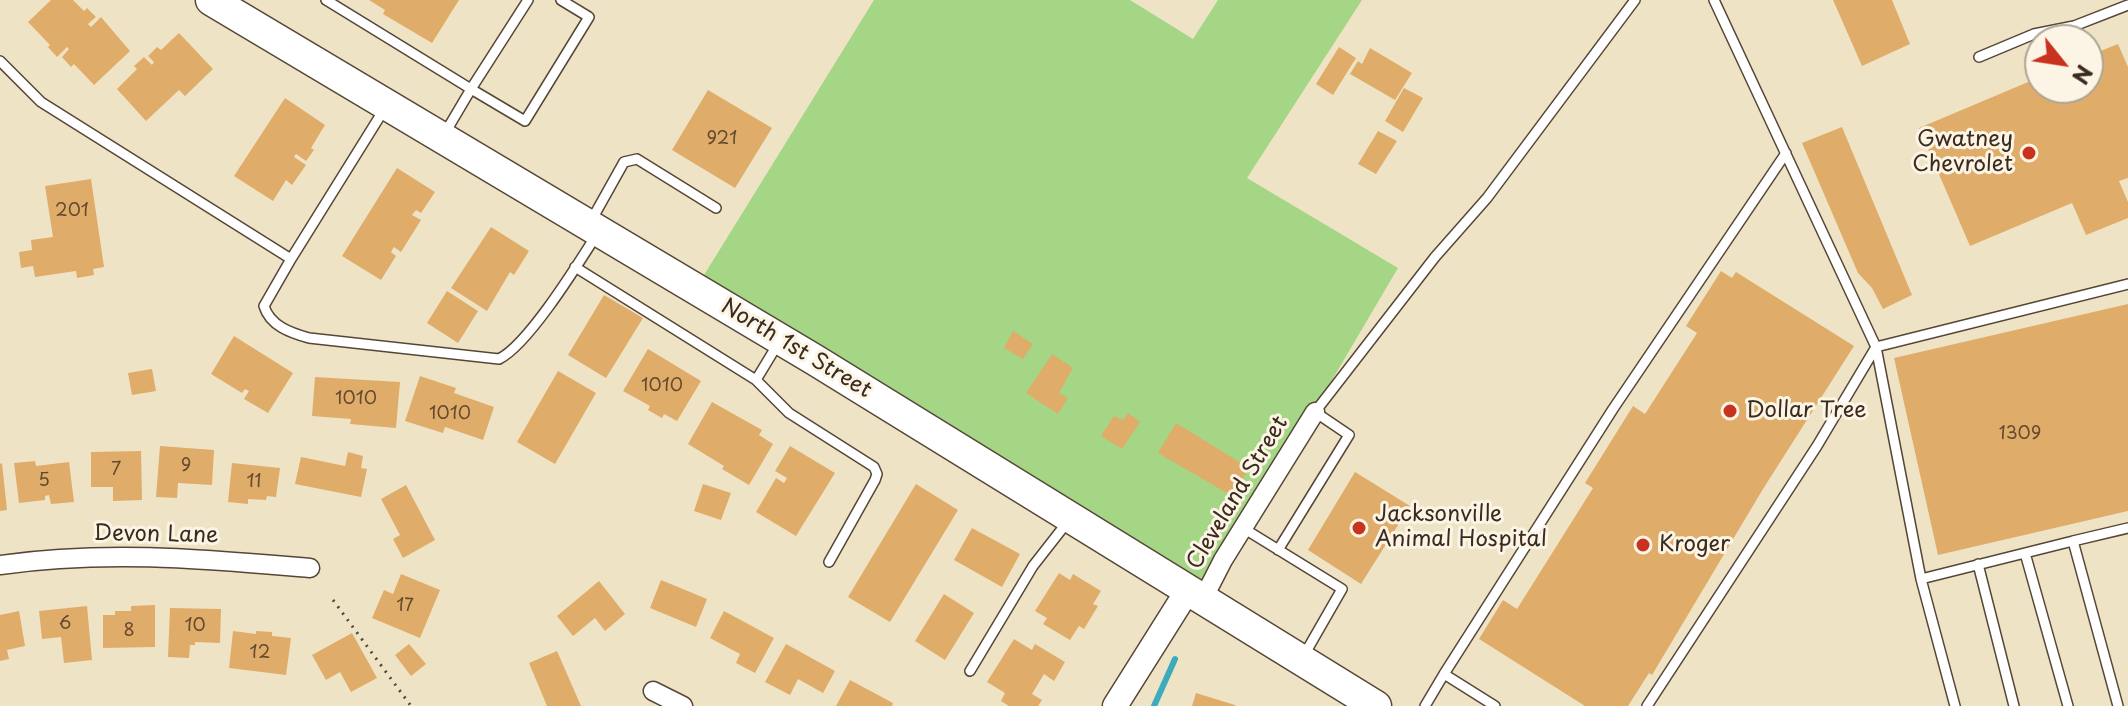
<!DOCTYPE html>
<html>
<head>
<meta charset="utf-8">
<style>
	body { margin:0 }
	#map { position:relative; width:2128px; height:706px; overflow:hidden; background:#eee4c5; font-family:"Playpen Sans",sans-serif }
	canvas { display:block }
	.north { position:absolute; left:2024px; top:24px; width:80px; height:80px; box-sizing:border-box; background:#fcf5e5; border:2px solid #afa495; border-radius:50%; rotate:120deg; font-size:22px; font-weight:700; line-height:32px; text-align:center; color:#3b2a1e }
	.north::after { content:''; display:block; margin:auto; width:28px; height:36px; background:#c8321e; clip-path:polygon(50% 0,100% 100%,50% 72%,0 100%) }
</style>
</head>
<body>
<div id="map">
<canvas width="2128" height="706"></canvas>
<div class="north">N</div>
</div>
<script>
const ctx = document.querySelector('canvas').getContext('2d');
ctx.lineJoin = 'round';
function paint(path, color) {
  ctx.fillStyle = color;
  ctx.fill(path, 'evenodd');
}
function strokePath(path, color, width, dash) {
  ctx.strokeStyle = color;
  ctx.lineWidth = width;
  ctx.lineCap = dash ? 'butt' : 'round';
  ctx.setLineDash(dash || []);
  ctx.stroke(path);
}
function drawText(font, color, halo, rows, align = 'center') {
  ctx.font = font + ' "Playpen Sans",sans-serif';
  ctx.lineWidth = 6;
  ctx.setLineDash([]);
  ctx.textBaseline = 'middle';
  ctx.strokeStyle = halo;
  ctx.fillStyle = color;
  for (const [text, x, y, turn = 0] of rows) {
    ctx.save();
    ctx.translate(x, y);
    ctx.rotate((+turn || 0) * Math.PI / 180);
    ctx.textAlign = isNaN(turn) ? turn : align;
    if (halo) ctx.strokeText(text, 0, 0);
    ctx.fillText(text, 0, 0);
    ctx.restore();
  }
}
paint(new Path2D(`
	M874 0H1130L1193 39 1218 0H1362L1247 178 1398 268 1203 599 696 288Z`), '#a4d685');
strokePath(new Path2D(`
	M1154 706 1175 659`), '#3eabbc', 6);
paint(new Path2D(`
	M51 0H73L84 11 87 8 96 17 88 24 91 27 101 17 130 51 94 85 74 64 71 67 62 57 69 49 67 47 57 57 48 47 50 45 28 22Z
	M369 0H459L432 43 383 14 385 10Z
	M1833 0H1892L1910 44 1862 66Z
	M179 33 213 69 185 96 179 90 146 121 117 89 137 69 134 66 144 57 152 65 154 62 148 56 157 47 161 50Z
	M2118 44 2128 67V178L2119 181 2128 202V218L2086 235 2072 203 1970 246 1919 128 2040 77V88H2088V56Z
	M1339 47 1356 58 1333 95 1316 84Z
	M1370 48 1412 73 1395 100 1350 74 1358 61 1362 64Z
	M1404 88 1423 98 1403 132 1385 121Z
	M708 90 772 128 735 188 672 150Z
	M285 98 325 125 311 148 314 150 306 161 296 154 294 157 306 165 292 185 286 180 273 201 234 176Z
	M1842 127 1912 295 1883 309 1872 288 1858 273 1802 143Z
	M1378 131 1397 141 1376 174 1358 164Z
	M397 168 435 192 421 213 416 210 412 215 421 220 401 252 394 247 391 252 396 256 381 280 342 256Z
	M91 179 104 267 93 269 94 275 77 278 76 271 35 277 33 266 21 268 19 252 32 250 31 240 53 237 45 186Z
	M491 227 529 251 514 275 510 272 487 311 451 288Z
	M1721 271 1732 278 1736 272 1854 346 1763 489 1652 675 1649 673 1628 706H1585L1479 639 1503 600 1517 609 1593 488 1585 483 1633 406 1645 414 1697 333 1686 326Z
	M447 291 478 311 458 343 427 323Z
	M604 295 643 318 606 378 568 355Z
	M2128 304V511L1938 555 1894 358Z
	M1013 331 1033 344 1023 359 1004 348Z
	M234 336 293 373 268 413 244 399 249 391 245 389 242 393 211 374Z
	M648 349 701 381 677 421 664 414 662 418 648 410 650 406 623 391Z
	M1052 354 1073 368 1059 393 1068 398 1058 414 1026 393Z
	M152 369 156 391 132 395 128 373Z
	M558 371 596 393 555 464 517 442Z
	M420 376 456 388 454 393 494 407 483 440 445 427 443 433 405 421Z
	M315 377 400 382 396 428 350 424 351 419 312 416Z
	M712 402 762 430 759 435 773 444 749 485 722 469 724 466 688 444Z
	M1128 413 1140 422 1122 449 1101 436 1114 416 1123 420Z
	M1176 423 1249 468 1232 496 1158 453Z
	M160 446 214 450 212 485 178 483 177 498 156 497Z
	M790 446 835 473 796 536 756 512 776 478 784 483 787 478 775 471Z
	M141 451 142 500 113 501V487H91V452Z
	M348 452 363 456 361 468 367 469 361 497 295 484 301 457 345 466Z
	M35 461 36 466 69 462 74 502 51 504 49 495 45 496V500L19 503 14 463Z
	M2 463 7 510 0 511V464Z
	M232 463 280 468 276 497 267 496 266 500 248 499V504L228 502Z
	M1355 472 1410 506 1361 584 1308 550Z
	M703 484 731 493 721 520 694 511Z
	M916 484 958 510 890 622 848 597Z
	M406 485 435 540 403 558 393 539 400 535 381 499Z
	M972 528 1020 554 1002 587 954 560Z
	M1059 573 1070 580 1073 574 1101 591 1093 604 1098 606 1084 629 1079 626 1070 640 1043 624 1047 618 1035 611Z
	M401 574 440 590 420 638 372 618 384 590 393 594Z
	M661 580 707 599 696 627 650 608Z
	M599 581 625 614 605 631 595 618 573 636 557 616Z
	M944 594 974 613 945 660 915 641Z
	M155 605V647L103 648V615H115V611H131V606Z
	M87 606 92 660 64 663 61 637 42 639 39 611Z
	M170 608 221 609 220 643 195 642V645H190L189 658 168 657Z
	M19 611 25 646 7 650 9 659 0 661V615Z
	M724 611 774 638 755 673 736 663 740 654 710 638Z
	M233 631 256 634V631L272 632V636L291 638 286 675 229 668Z
	M352 633 377 678 351 692 340 672 326 680 312 655Z
	M1014 639 1032 650 1035 644 1065 662 1054 681 1044 674 1032 694 1042 700 1038 706H1009L1001 701 1005 693 987 682Z
	M409 644 426 664 411 676 395 655Z
	M786 644 835 671 823 693 798 679 790 695 765 682Z
	M557 651 581 706H547L529 663Z
	M850 680 893 703 892 706H836Z
	M1196 693 1235 705V706H1192Z`), '#e0ac69');
const service = new Path2D(`
	M326 0 471 89 445 133
	M528 0 471 89 525 121 589 17 561 0
	M1714 0 1876 347 2128 284
	M1979 57 2034 34 2074 26 2128 5
	M0 61 41 102 291 259 385 108
	M591 221 624 162 637 159 716 208
	M291 259 264 306C270 326 291 333 309 338L499 359C528 345 578 264 597 234
	M575 267 756 380 789 413 874 467 877 474 875 480 829 562
	M756 380 779 342
	M1243 528 1342 589 1303 657
	M2073 541 2128 528
	M1278 550 1349 435 1315 412 1435 257 1487 198 1635 0
	M2025 553 2068 706
	M1978 564 2014 706
	M970 671 1033 566 1069 520
	M1444 674 1613 409 1786 153
	M1425 706 1444 674 1495 706
	M1647 706 1817 446 1876 347 1921 579
	M1955 706 1921 579 2073 541 2118 706`);
const minor = new Path2D(`
	M0 565C107 550 203 559 310 568
	M1203 599 1223 560 1315 412
	M653 691 683 706`);
const tertiary = new Path2D(`
	M1115 706 1188 590`);
const primary = new Path2D(`
	M211 0 815 360 1376 706`);
strokePath(service, '#564637', 12);
strokePath(minor, '#564637', 21);
strokePath(tertiary, '#564637', 27);
strokePath(primary, '#564637', 33);
strokePath(new Path2D(`
	M333 600 411 706`), '#564637', 3, [2, 6]);
strokePath(service, '#fff', 9);
strokePath(minor, '#fff', 18);
strokePath(tertiary, '#fff', 24);
strokePath(primary, '#fff', 30);
for (const [x, y, r, color] of [
	[2029,153,8,"#c8321e"],
	[1730,411,8,"#c8321e"],
	[1359,528,8,"#c8321e"],
	[1643,545,8,"#c8321e"]
]) {
  const dot = new Path2D();
  dot.arc(x, y, r, 0, 2 * Math.PI);
  ctx.fillStyle = color;
  ctx.fill(dot);
  strokePath(dot, '#fcf5e5', 3);
}
drawText('18px', '#644a31', null, [
	["921",722,139],
	["201",72,211],
	["1010",662,386],
	["1010",356,399],
	["1010",450,414],
	["1309",2020,434],
	["9",186,466],
	["7",116,470],
	["5",44,481],
	["11",254,482],
	["17",405,606],
	["6",65,624],
	["10",195,626],
	["8",129,631],
	["12",260,653]
]);
drawText('22px', '#3b2a1e', '#fcf5e5', [
	["Gwatney",2013,140,"right"],
	["Chevrolet",2013,165,"right"],
	["Dollar Tree",1746,411],
	["Jacksonville",1375,515],
	["Animal Hospital",1375,540],
	["Kroger",1659,545]
], 'left');
drawText('22px', '#3b2a1e', '#fcf5e5', [
	["North 1st Street",796,349,31],
	["Cleveland Street",1238,493,-59],
	["Devon Lane",156,535,1]
]);
</script>
</body>
</html>
